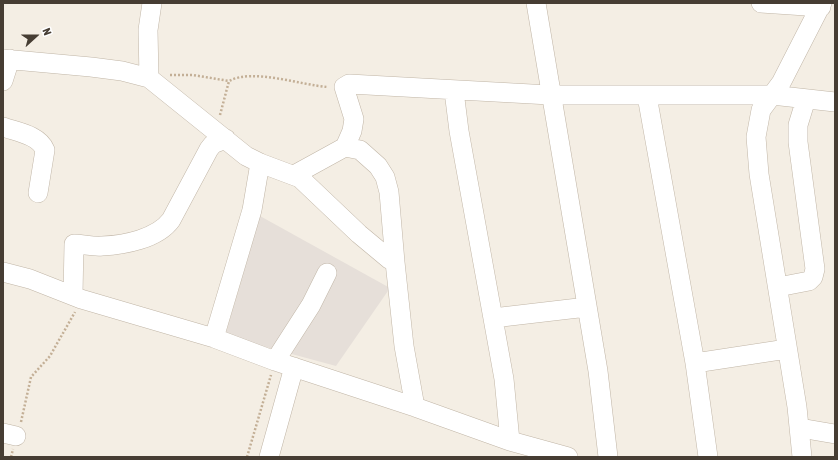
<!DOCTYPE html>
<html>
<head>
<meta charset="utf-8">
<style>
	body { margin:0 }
	#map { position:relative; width:838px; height:460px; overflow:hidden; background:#f4eee4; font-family:"Asap Condensed",sans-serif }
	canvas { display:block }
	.frame { position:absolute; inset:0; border:4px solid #463d33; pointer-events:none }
	.north { position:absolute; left:16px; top:16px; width:40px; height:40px; -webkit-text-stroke:3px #fff; paint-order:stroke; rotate:69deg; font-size:11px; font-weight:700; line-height:16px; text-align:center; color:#463d33 }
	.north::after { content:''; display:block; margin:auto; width:14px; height:18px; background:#463d33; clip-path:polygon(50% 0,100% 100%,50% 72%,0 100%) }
</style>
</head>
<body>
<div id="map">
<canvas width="838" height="460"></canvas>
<div class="frame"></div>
<div class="north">N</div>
</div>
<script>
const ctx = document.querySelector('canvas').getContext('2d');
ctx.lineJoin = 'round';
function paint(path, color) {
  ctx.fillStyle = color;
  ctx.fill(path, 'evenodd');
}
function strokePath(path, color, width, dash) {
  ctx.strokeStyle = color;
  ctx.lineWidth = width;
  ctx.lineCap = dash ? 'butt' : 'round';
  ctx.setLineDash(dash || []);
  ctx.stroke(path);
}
paint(new Path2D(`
	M260 216 390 288 336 366 225 336Z`), '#e6dfd9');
const minor = new Path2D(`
	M536 3 598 371 608 457
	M761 3 821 7
	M3 59 91 67 122 71 149 78 246 156 260 163 300 178 359 234 389 259 395 262 404 346 415 407
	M149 78 148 30 152 3
	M3 81 10 59
	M454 91 459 131 504 379 510 441
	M647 96 695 363 708 457
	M3 127C17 132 39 135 45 150L38 193
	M345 147 352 131 354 119 344 87 349 84 550 95H772L835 102
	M294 175 345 147 360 150 378 166 385 177 389 192 395 262
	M3 272 30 279 81 299 214 338 275 361 415 407 510 441 568 457
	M778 287 809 281 813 277 815 269 798 142V125L806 99
	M73 295 74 244C83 244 93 247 102 246 124 245 157 239 171 220L209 149 213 144 226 139
	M493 318 587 307
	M214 338 252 210 260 163
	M275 361 311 305 327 273
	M695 363 787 349
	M800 428 835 434
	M3 433 16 436
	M269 457 294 367
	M802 457 797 407 759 174 756 137 761 110 781 83 822 3`);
strokePath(minor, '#c0b5a6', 20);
strokePath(new Path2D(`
	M170 75H193L229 81
	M220 115 229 81C253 68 300 85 328 87
	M21 422 31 377 50 356 75 312
	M11 457 13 449
	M247 457 271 375`), '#c3af96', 2.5, [2, 2]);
strokePath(minor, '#fff', 19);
</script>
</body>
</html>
